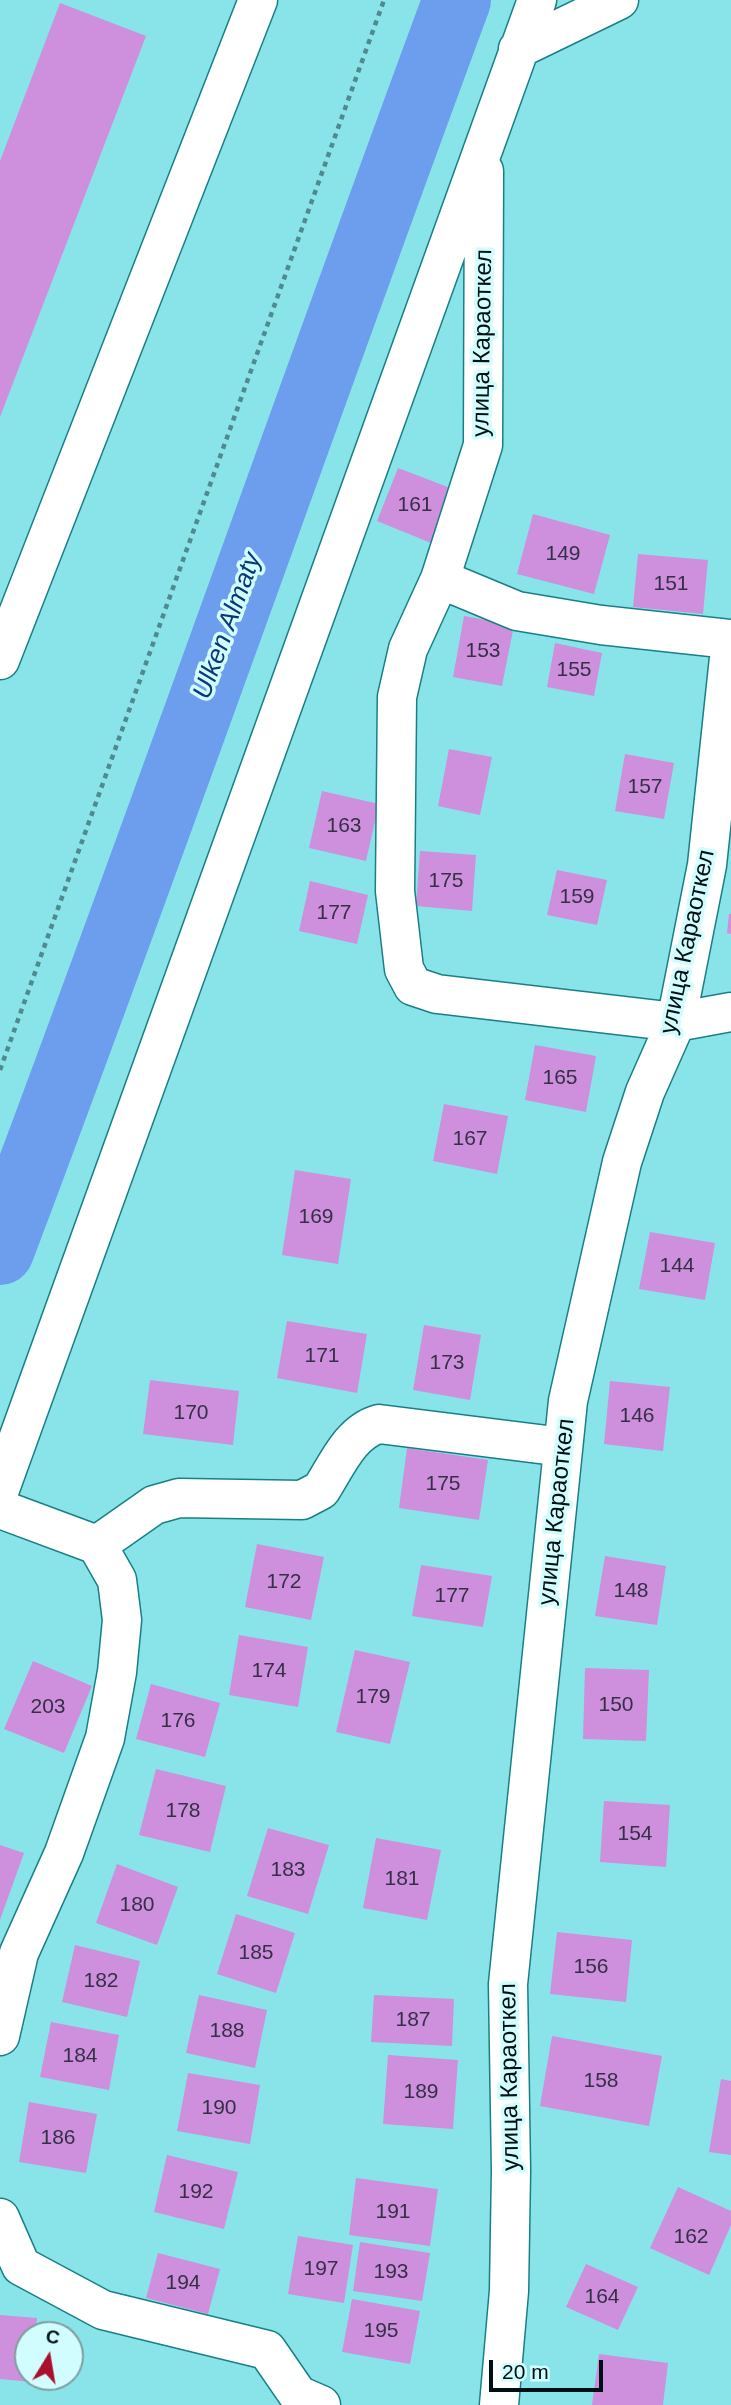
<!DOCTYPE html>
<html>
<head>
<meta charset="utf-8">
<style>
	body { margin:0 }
	#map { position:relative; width:731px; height:2405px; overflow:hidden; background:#89e4e9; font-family:Arial,sans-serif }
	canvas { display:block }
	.north { position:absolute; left:14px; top:2321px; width:70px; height:70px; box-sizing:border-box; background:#d2fdff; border:2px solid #7e9ea0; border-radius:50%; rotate:11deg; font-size:19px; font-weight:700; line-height:28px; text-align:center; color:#001012 }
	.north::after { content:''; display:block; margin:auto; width:24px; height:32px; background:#a8102d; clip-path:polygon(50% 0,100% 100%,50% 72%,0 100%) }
	.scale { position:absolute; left:489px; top:2360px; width:114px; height:32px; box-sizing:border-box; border:4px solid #001012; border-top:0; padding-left:9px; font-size:21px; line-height:24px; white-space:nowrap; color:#001012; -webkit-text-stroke:5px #d2fdff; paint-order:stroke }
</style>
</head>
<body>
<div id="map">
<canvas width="731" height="2405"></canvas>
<div class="north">С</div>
<div class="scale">20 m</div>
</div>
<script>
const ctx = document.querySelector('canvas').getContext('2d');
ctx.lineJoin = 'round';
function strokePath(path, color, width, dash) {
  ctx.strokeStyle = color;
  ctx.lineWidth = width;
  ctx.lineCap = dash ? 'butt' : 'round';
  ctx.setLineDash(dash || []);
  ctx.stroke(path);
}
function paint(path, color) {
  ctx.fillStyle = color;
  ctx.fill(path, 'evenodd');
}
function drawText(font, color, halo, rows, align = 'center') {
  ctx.font = font + ' Arial,sans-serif';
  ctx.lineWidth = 7;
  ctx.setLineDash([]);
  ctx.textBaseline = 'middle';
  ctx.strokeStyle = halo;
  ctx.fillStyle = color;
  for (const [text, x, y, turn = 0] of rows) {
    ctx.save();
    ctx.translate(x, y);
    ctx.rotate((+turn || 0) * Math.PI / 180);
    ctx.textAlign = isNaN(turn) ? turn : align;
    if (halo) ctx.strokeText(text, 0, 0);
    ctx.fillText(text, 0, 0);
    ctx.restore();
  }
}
strokePath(new Path2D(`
	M0 1251C157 836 303 416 457 0`), '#6d9eed', 68);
paint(new Path2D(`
	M60 3 146 36 0 417V161Z
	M398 468 453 489 431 543 377 521Z
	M533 514 610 535 594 594 517 574Z
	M638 554 708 560 703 614 633 607Z
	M464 616 514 625 502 686 453 677Z
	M555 643 602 653 594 696 547 687Z
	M449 749 492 757 480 815 438 806Z
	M625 754 674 763 664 819 615 811Z
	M322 791 379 804 366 861 309 848Z
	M420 851 476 855 472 911 416 906Z
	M557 870 607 880 597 925 547 915Z
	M310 881 368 895 357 944 299 931Z
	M729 914H731V934L727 933Z
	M535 1045 596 1056 586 1112 525 1100Z
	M444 1104 508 1116 497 1174 433 1161Z
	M295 1170 351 1179 338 1264 282 1255Z
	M650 1232 715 1243 705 1300 639 1289Z
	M287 1321 367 1334 357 1393 277 1378Z
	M424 1325 481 1335 470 1400 413 1390Z
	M150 1380 239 1391 233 1445 143 1434Z
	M610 1381 670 1387 663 1451 604 1444Z
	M407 1448 488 1460 479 1520 399 1508Z
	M257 1544 324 1557 311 1620 245 1607Z
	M605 1556 666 1566 657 1625 595 1616Z
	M421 1565 492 1576 483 1627 412 1616Z
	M239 1635 308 1647 298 1707 229 1695Z
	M355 1650 410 1662 390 1744 336 1732Z
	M33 1661 92 1686 64 1753 4 1729Z
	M585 1668 649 1670 646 1741 583 1739Z
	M151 1684 220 1703 205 1757 136 1739Z
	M156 1769 226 1786 210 1852 139 1835Z
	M604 1801 670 1805 666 1867 600 1862Z
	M268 1828 329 1845 308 1914 247 1896Z
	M376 1838 441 1850 427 1920 363 1908Z
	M0 1845 24 1853 0 1920Z
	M117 1864 178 1887 157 1945 96 1923Z
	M236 1914 295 1933 276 1993 217 1974Z
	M557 1932 632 1940 626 2002 550 1994Z
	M75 1945 140 1961 127 2017 62 2002Z
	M199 1995 267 2010 255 2068 186 2053Z
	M374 1995 454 1999 452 2046 371 2042Z
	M51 2022 119 2035 109 2090 40 2077Z
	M552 2036 662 2056 649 2126 540 2106Z
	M388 2055 458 2060 453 2129 383 2124Z
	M188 2073 260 2085 250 2144 177 2131Z
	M721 2079 731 2081V2155L709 2152Z
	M29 2102 97 2114 86 2173 19 2162Z
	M167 2155 238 2172 224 2229 154 2212Z
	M356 2178 438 2189 430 2246 349 2235Z
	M678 2187 731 2211V2225L709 2275 650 2248Z
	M298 2236 353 2245 344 2303 288 2294Z
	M360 2242 430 2253 422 2301 353 2291Z
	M158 2253 220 2269 208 2314 146 2298Z
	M586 2264 638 2287 618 2330 566 2307Z
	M352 2299 420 2311 410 2364 342 2352Z
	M0 2315 37 2318 35 2335H28V2377H32V2382L0 2379Z
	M599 2354 668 2363 663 2405H592Z`), '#ce8fdd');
const minor = new Path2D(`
	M518 49 619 0
	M484 171 483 445 440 579 408 649 397 697 395 891 404 969 413 986 437 994 676 1022 731 1012
	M440 579 517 611 601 625 730 639
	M0 660 258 0
	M0 1489 537 0
	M0 1509 97 1545 117 1580 122 1620 117 1672 105 1738 64 1853 19 1953 0 2036
	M97 1545 154 1505 179 1498 302 1500 321 1490C337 1465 350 1432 379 1424L563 1447
	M0 2218 21 2266 103 2310 267 2350 298 2395 321 2405
	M499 2405 509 2291 511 2171 508 1984 568 1401 622 1162 645 1092 676 1022 707 865 731 639`);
strokePath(minor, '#188084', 41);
strokePath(new Path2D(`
	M0 1070 384 0`), '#4f8a8e', 4.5, [5, 5]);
strokePath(minor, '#fff', 38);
drawText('21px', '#343045', null, [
	["161",415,505],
	["149",563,554],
	["151",671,584],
	["153",483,651],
	["155",574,670],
	["157",645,787],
	["163",344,826],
	["175",446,881],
	["159",577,897],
	["177",334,913],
	["165",560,1078],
	["167",470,1139],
	["169",316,1217],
	["144",677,1266],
	["171",322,1356],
	["173",447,1363],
	["170",191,1413],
	["146",637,1416],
	["175",443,1484],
	["172",284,1582],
	["148",631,1591],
	["177",452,1596],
	["174",269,1671],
	["179",373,1697],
	["150",616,1705],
	["203",48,1707],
	["176",178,1721],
	["178",183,1811],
	["154",635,1834],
	["183",288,1870],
	["181",402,1879],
	["180",137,1905],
	["185",256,1953],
	["156",591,1967],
	["182",101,1981],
	["187",413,2020],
	["188",227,2031],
	["184",80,2056],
	["158",601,2081],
	["189",421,2092],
	["190",219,2108],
	["186",58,2138],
	["192",196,2192],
	["191",393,2212],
	["162",691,2237],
	["197",321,2269],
	["193",391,2272],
	["194",183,2283],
	["164",602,2297],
	["195",381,2331]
]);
drawText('24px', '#001012', '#d2fdff', [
	["улица Караоткел",483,343,-89],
	["улица Караоткел",688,942,-78],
	["улица Караоткел",557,1512,-84],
	["улица Караоткел",510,2077,-91]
]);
drawText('italic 26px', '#0a367b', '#d2fdff', [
	["Ulken Almaty",228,626,-70]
]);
</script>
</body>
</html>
